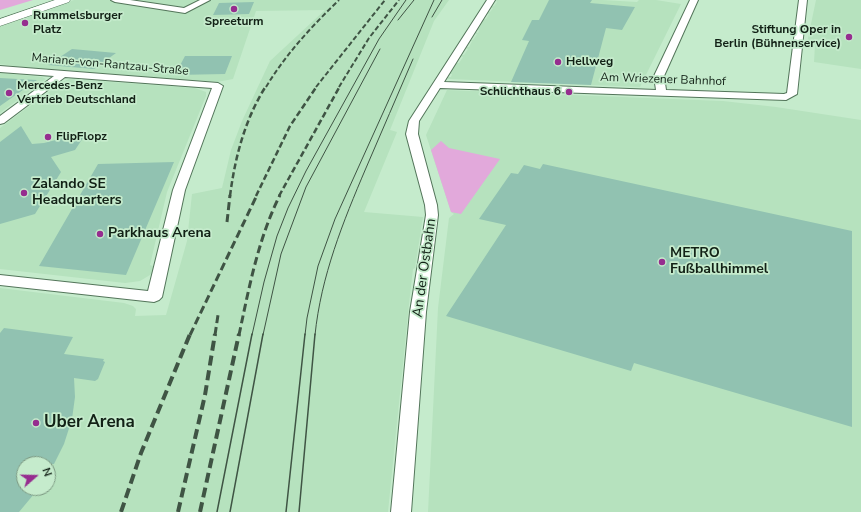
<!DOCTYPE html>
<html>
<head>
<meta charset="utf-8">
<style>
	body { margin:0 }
	#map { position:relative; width:861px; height:512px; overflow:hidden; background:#c5ebcc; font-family:"Nunito Sans",sans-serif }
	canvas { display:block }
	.north { position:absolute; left:16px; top:456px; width:40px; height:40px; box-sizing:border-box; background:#c5ebcc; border:1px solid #7d9a83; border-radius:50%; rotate:70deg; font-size:11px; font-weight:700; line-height:16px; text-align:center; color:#122116 }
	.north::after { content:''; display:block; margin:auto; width:14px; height:18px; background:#962d8f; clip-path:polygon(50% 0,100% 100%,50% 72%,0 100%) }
</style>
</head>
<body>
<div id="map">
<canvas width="861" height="512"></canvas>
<div class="north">N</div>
</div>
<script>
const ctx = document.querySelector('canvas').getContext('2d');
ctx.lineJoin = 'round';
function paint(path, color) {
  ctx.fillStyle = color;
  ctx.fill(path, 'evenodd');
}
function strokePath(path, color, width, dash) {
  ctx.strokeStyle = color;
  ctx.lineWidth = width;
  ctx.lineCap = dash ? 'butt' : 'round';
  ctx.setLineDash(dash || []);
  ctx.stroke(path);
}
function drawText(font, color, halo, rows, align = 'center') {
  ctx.font = font + ' "Nunito Sans",sans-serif';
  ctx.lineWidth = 3.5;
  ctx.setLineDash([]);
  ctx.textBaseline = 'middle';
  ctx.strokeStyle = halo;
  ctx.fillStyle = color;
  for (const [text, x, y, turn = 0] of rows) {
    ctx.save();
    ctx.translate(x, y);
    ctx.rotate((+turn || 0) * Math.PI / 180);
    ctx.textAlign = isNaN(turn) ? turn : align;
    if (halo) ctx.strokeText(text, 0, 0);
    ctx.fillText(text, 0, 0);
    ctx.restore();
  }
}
paint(new Path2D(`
	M74 0H449L434 21 390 130 397 132 364 212 423 217 415 268 413 269 409 304 388 512H0V288L124 303 133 306 136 309 135 316 166 315 187 241 192 194 222 188 231 150 242 121 270 61 325 10 256 11 233 79 217 82 22 67 0 64V26ZM24 464H48V488H24Z
	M495 0H602L637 2 639 0H656L681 4 640 87 448 79V77H451L452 74H450L456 63H459L463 57 460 56 461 55H464L468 49 465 48 466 47H469L472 41H470V40H473L477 34 474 33 475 32 478 33 479 30H477L483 19H486L489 14 486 13 490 12 493 8 490 7 494 6 497 2Z
	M816 0H861V69L814 62 815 45 807 43Z
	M0 73 42 77 46 79 0 113Z
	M69 79 195 88 206 92V96L167 192 150 265 155 267 154 270 150 275 140 281 125 283 0 269V128L62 82Z
	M447 90 723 101 776 107 861 120V512H428L438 308 449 218 454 214 451 212 426 135Z`), '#b6e2be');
paint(new Path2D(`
	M0 0H33L0 10Z
	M441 141 449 148 500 159 461 214 451 212 431 150Z`), '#e2a9db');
paint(new Path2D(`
	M549 0H592L590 3 635 7 622 30 606 28 591 85 511 82 529 41 522 40 532 20H539Z
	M254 2 249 14 213 15 219 3Z
	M72 49 116 53 94 69 48 65Z
	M185 56H232L225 74 175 75Z
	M0 78 18 79 37 80 0 106Z
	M21 126 32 144 44 143 87 132 75 150 51 157 61 172 35 214 0 224V142Z
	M174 162 126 275 39 266 98 164Z
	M543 164 852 231V427L634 363 631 371 446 316 506 225 479 219 511 173 518 174 524 165 540 169Z
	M4 328 73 337 64 354 104 359 103 361 105 362 98 379 95 381 74 378 75 397 72 419 64 444 54 464H24V488H39L19 512H0V333Z`), '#91c2b1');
const street = new Path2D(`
	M111 0H130L184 8 200 0H210L185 13 115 2Z
	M487 0H495L444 82 656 90 654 76 690 0H698L664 76 666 90 784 94 787 93 799 0H807L797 94 786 100 440 88 419 121 418 134 437 205 438 215 426 312 411 512H391L410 312 426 215 425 205 406 134 409 121Z
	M0 66 218 83 223 86 185 190 162 297 159 300 154 302 0 285V275L148 291 173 190 212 88 65 77 4 123 0 124V116L54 76 0 72Z`);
const secondary = new Path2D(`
	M55 0H70L69 2 0 26V19Z`);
strokePath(street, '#53755a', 2);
strokePath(secondary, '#53755a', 1);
paint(street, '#fff');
paint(secondary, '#fff');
strokePath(new Path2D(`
	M432 17 442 0
	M398 20 414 0
	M252 335 264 282 277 236 288 208 306 171 379 39 406 0
	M263 335 281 254 306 187 380 49
	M305 335 307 318 318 266 335 219 434 0
	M315 335C321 276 343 222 366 168 382 132 397 95 413 59`), '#3f5444', 1);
strokePath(new Path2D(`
	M217 512 252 334
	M230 512 263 334
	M286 512 305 334
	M299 512 315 334`), '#3f5444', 1.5);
strokePath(new Path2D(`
	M266 87C286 54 311 27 339 0
	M316 87 385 0
	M339 87 369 38 399 0`), '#3f5444', 2, [5, 2.5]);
strokePath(new Path2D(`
	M230 196C235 157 245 119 266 86
	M256 196 290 126 317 86
	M279 196 340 86`), '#3f5444', 2.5, [6, 3]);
strokePath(new Path2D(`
	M227 222 230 195
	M190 335 257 195
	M215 335 218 315
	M239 335C249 288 258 239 280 195`), '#3f5444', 3, [8, 4]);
strokePath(new Path2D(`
	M121 512 141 453 190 334
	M178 512 205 395 215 334
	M200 512 239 334`), '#3f5444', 4, [10, 5]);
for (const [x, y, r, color] of [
	[234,9,4,"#962d8f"],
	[25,23,4,"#962d8f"],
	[849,37,4,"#962d8f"],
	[558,62,4,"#962d8f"],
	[569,92,4,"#962d8f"],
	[9,93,4,"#962d8f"],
	[48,137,4,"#962d8f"],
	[24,193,4,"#962d8f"],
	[100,234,4,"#962d8f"],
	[662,262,4,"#962d8f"],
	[36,423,4,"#962d8f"]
]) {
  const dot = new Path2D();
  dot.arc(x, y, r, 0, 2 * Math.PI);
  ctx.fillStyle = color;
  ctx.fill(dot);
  strokePath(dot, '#c5ebcc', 1.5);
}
drawText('bold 12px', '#122116', '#c5ebcc', [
	["Rummelsburger",33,16],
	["Platz",33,30],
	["Spreeturm",234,22,"center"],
	["Stiftung Oper in",841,30,"right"],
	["Berlin (Bühnenservice)",841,44,"right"],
	["Hellweg",566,62],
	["Mercedes-Benz",17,86],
	["Vertrieb Deutschland",17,100],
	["Schlichthaus 6",561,92,"right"],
	["FlipFlopz",56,137]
], 'left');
drawText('12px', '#122116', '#c5ebcc', [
	["Mariane-von-Rantzau-Straße",110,65,5],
	["Am Wriezener Bahnhof",663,80,2]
]);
drawText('bold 14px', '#122116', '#c5ebcc', [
	["Zalando SE",32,185],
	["Headquarters",32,201],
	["Parkhaus Arena",108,234],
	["METRO",670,254],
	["Fußballhimmel",670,270]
], 'left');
drawText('14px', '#122116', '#c5ebcc', [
	["An der Ostbahn",425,268,-82]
]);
drawText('bold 17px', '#122116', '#c5ebcc', [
	["Uber Arena",44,423]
], 'left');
</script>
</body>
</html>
